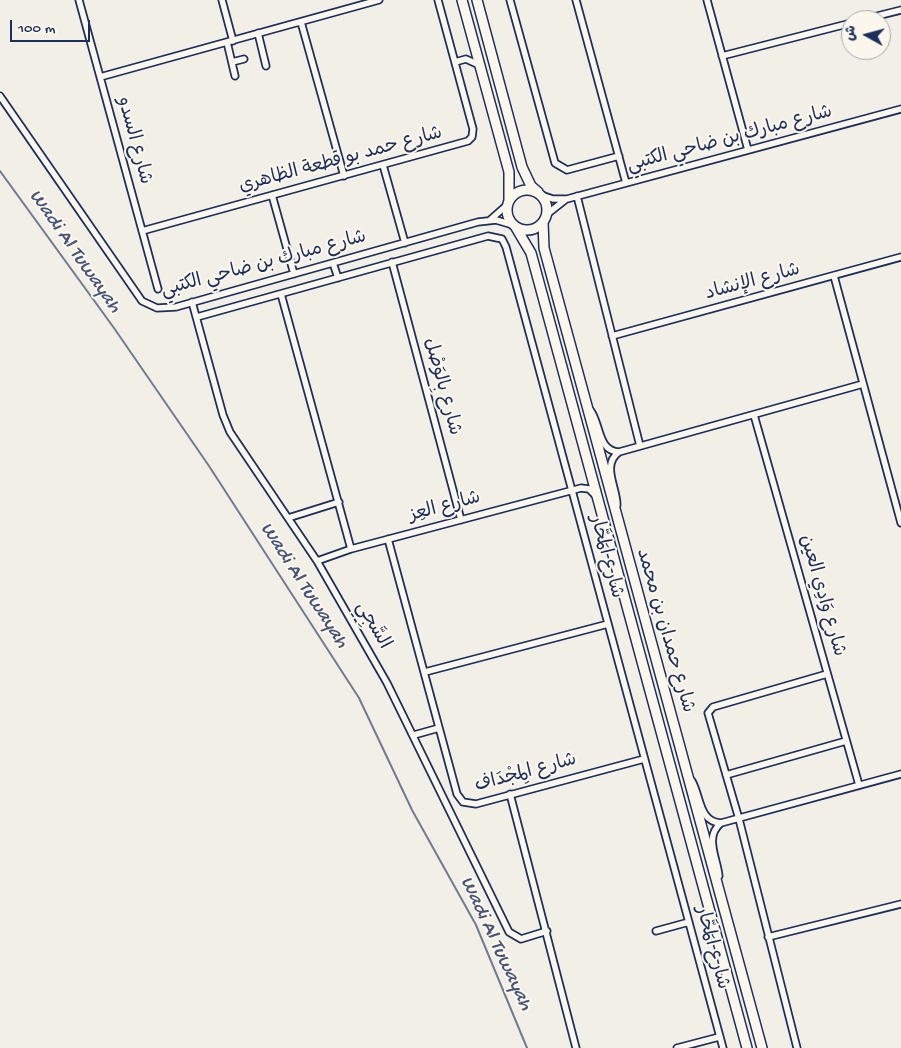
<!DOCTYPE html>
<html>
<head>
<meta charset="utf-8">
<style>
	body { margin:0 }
	#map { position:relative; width:901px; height:1048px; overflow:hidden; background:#f2efe6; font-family:"Gochi Hand","Playpen Sans Arabic",sans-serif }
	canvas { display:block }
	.north { position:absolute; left:841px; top:10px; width:50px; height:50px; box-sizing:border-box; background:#fbf7ec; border:1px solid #a1a7b3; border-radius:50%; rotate:277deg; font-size:14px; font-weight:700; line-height:20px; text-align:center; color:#1b2f5e }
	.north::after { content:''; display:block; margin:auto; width:18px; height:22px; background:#1b2f5e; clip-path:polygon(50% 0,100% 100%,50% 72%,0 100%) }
	.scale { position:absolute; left:10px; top:20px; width:80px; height:22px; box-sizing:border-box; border:2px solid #1b2f5e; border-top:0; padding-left:6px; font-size:15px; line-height:18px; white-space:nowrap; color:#1b2f5e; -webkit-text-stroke:4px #fbf7ec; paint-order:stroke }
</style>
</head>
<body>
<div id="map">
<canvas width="901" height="1048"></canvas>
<div class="north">ش</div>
<div class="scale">100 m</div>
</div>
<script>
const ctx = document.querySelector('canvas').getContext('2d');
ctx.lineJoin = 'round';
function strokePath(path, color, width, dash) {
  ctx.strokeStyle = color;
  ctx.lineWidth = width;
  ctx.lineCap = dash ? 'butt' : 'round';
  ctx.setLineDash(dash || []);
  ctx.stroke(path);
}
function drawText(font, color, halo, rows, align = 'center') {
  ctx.font = font + ' "Gochi Hand","Playpen Sans Arabic",sans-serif';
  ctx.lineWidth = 4;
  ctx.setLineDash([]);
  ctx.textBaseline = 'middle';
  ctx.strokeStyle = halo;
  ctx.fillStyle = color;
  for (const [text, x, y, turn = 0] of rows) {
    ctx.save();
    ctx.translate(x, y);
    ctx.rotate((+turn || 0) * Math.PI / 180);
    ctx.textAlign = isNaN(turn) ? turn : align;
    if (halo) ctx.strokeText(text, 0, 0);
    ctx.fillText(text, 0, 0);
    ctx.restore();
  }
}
strokePath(new Path2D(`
	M0 171 114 328 209 466 359 698 412 810 476 925 527 1048`), '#707b93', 2);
const minor = new Path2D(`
	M79 0 158 289
	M222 0 233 41
	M510 0 555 163 567 170 619 156
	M576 0 626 183
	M707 0 748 150
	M861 20 901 10
	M301 22 344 176
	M258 33 266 66
	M227 42 235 76
	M722 56 851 23
	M232 62 244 59
	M455 62 466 59 479 65
	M100 77 379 0
	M0 96 142 301 157 308 176 307 478 222 496 220 513 225
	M383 165 405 243
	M272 195 294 274
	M541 195 553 199H567L901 109
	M577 196 640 446
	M546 215 565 200
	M490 220 507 205
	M142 231 468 141 472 137 473 129 438 0
	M392 262 461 520
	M333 263 338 278
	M834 276 901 523
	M281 294 351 549
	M192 302 223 415 230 432 317 561 387 683 509 932 521 939 547 931
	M197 317 488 236 502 239 506 247 723 1048
	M612 336 901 257
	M591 411C601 426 598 451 619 452L863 384
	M754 415 859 785
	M617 505C617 487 601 465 619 452
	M288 518 339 502
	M388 539 457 794 463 802 476 804 644 759
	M317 561 351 549 581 488 589 489 595 495
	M425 672 608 624
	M414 735 439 728
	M726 775 846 741
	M692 781C701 797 699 822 721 823L901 774
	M510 794 576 1048
	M719 876C717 857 704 837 721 823
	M656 931 689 922
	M768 937 901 904
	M677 1048 719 1037
	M797 1048 739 819 708 713 713 707 827 674`);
const primary = new Path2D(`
	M462 0 509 172V200
	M477 0 522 167 531 186 538 192
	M507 210a20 20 0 1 1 40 0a20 20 0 1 1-40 0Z
	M543 222 544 248 762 1048
	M515 226 531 253 747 1048`);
strokePath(minor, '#1b2f5e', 9);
strokePath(primary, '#1b2f5e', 12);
strokePath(minor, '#fbf7ec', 5.5);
strokePath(primary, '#fbf7ec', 9);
drawText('19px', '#1b2f5e', '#fbf7ec', [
	["شارع مبارك بن ضاحي الكتبي",730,140,-15],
	["شارع السدو",133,141,75],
	["شارع حمد بو قطعة الظاهري",341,161,-15],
	["شارع مبارك بن ضاحي الكتبي",264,265,-15],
	["شارع الإنشاد",753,283,-15],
	["شارع بِالوَصْل",441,387,75],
	["شارع العِز",445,508,-15],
	["شارع المَحَّار",605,557,75],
	["شارع وَادِي العين",821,596,74],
	["السَّجِي",372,626,60],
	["شارع حمدان بن محمد",664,631,74],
	["شارع المِجْدَاف",526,774,-15],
	["شارع المَحَّار",711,948,75]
]);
drawText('italic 20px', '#465579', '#fbf7ec', [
	["Wadi Al Tuwayah",74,252,55],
	["Wadi Al Tuwayah",303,586,57],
	["Wadi Al Tuwayah",495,944,65]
]);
</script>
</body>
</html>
